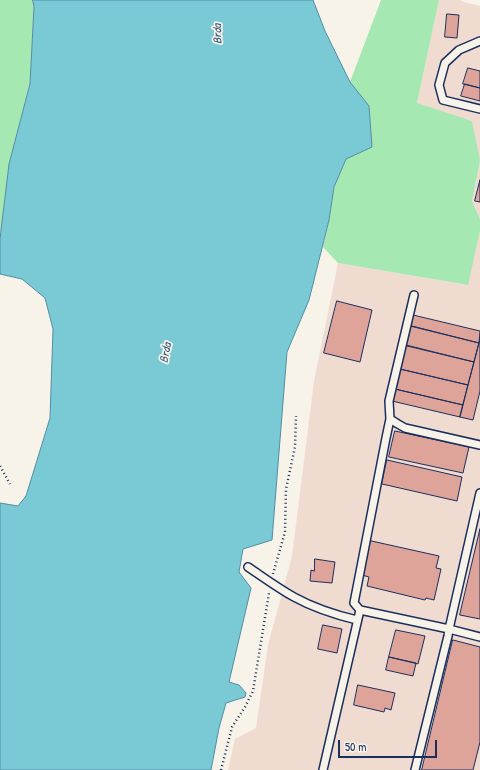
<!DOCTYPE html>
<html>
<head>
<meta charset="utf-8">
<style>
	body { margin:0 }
	#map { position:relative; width:480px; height:770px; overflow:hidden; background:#f7f3e8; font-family:"Patrick Hand",sans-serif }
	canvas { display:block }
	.scale { position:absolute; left:338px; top:740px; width:99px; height:18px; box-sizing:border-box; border:2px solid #1b2f5e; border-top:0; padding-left:5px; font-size:12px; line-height:14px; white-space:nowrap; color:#1b2f5e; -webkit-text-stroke:3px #f7f3e8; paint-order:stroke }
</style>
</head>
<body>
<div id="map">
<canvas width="480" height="770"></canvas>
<div class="scale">50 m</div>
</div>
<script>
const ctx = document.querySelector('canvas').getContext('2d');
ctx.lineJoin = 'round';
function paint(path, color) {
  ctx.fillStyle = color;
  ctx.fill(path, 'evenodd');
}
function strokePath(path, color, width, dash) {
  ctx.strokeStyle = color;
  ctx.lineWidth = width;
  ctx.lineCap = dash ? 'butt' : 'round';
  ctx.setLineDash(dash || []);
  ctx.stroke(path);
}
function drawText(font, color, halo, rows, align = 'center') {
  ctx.font = font + ' "Patrick Hand",sans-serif';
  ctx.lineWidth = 3.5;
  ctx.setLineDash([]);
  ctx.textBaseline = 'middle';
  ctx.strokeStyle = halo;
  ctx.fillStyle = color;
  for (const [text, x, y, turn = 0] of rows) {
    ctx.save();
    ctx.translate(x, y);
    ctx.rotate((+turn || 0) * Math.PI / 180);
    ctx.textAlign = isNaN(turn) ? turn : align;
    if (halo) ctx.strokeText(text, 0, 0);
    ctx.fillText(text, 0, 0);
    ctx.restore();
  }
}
paint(new Path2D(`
	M439 0H460L464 2 480 6V219L472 201 480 161 417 103Z
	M480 231V770H228L235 739 256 728 268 645 292 556 314 381 338 263 467 285Z`), '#f0dbd1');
paint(new Path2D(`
	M0 0H33L34 7 30 84 9 164 0 239Z
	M381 0H439L417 103 472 121 480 161 472 201 480 219V231L468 285 338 263 323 247 329 220 334 187 346 159 372 146 369 106 350 82Z`), '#a5e8b2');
const water = new Path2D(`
	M33 0H313L325 31 350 82 369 106 372 147 346 159 334 187 329 220 309 300 287 352 272 540 243 549 239 572 251 588 229 682 239 685 246 693 245 697 226 703 219 728 211 770H0V503L18 506 26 496 50 418 53 329 45 298 22 279 0 274V239L9 164 30 84 34 7Z`);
paint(water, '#79cad4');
strokePath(water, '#538ca5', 1);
const building = new Path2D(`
	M447 14 459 15 457 38 445 37Z
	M468 68 480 71V88L463 84Z
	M465 84 480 88V101L461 96Z
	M480 180V202L475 201Z
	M337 301 372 310 360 362 324 353Z
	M413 315 480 331 479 343 410 326Z
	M408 325 479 343 474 362 403 345Z
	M480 339V391L473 420 460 417Z
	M406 345 474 362 468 385 400 369Z
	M400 369 468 385 463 405 395 389Z
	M395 389 463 405 460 417 392 401Z
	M395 431 469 447 463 473 389 457Z
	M387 460 462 477 457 501 382 484Z
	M480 529V619L460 615Z
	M367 540 439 556 436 568 441 569 434 600 426 598 425 600 367 586 369 577 362 575Z
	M315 559 335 562 332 583 310 581 311 570 314 571Z
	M323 625 342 629 337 653 318 649Z
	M396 630 425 636 418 664 389 657Z
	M453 640 480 647V742L473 770H422Z
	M389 657 416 663 413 676 386 670Z
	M358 685 395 693 391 710 385 708 384 712 354 705Z`);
paint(building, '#dea49a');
strokePath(building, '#1b2f5e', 1);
const lane = new Path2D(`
	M480 41 459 50 445 63 439 85 443 100 480 109
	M414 295 389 401 390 419 386 438 354 603 360 610 449 629 480 493
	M390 419 398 424 405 428 480 445
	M248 567C263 577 278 588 294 597 314 608 336 615 357 620
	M323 770 360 610
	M415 770 448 636 449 629 480 637`);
strokePath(lane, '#1b2f5e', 10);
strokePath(new Path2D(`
	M0 466 10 484
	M273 574 285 532 286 489 295 447 296 416
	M221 770 232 727 245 707 253 691 269 593`), '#1b2f5e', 2.5, [1, 3]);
strokePath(lane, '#f7f3e8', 7);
drawText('italic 12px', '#32567c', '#f7f3e8', [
	["Brda",218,34,-91],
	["Brda",166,353,-79]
]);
</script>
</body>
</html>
